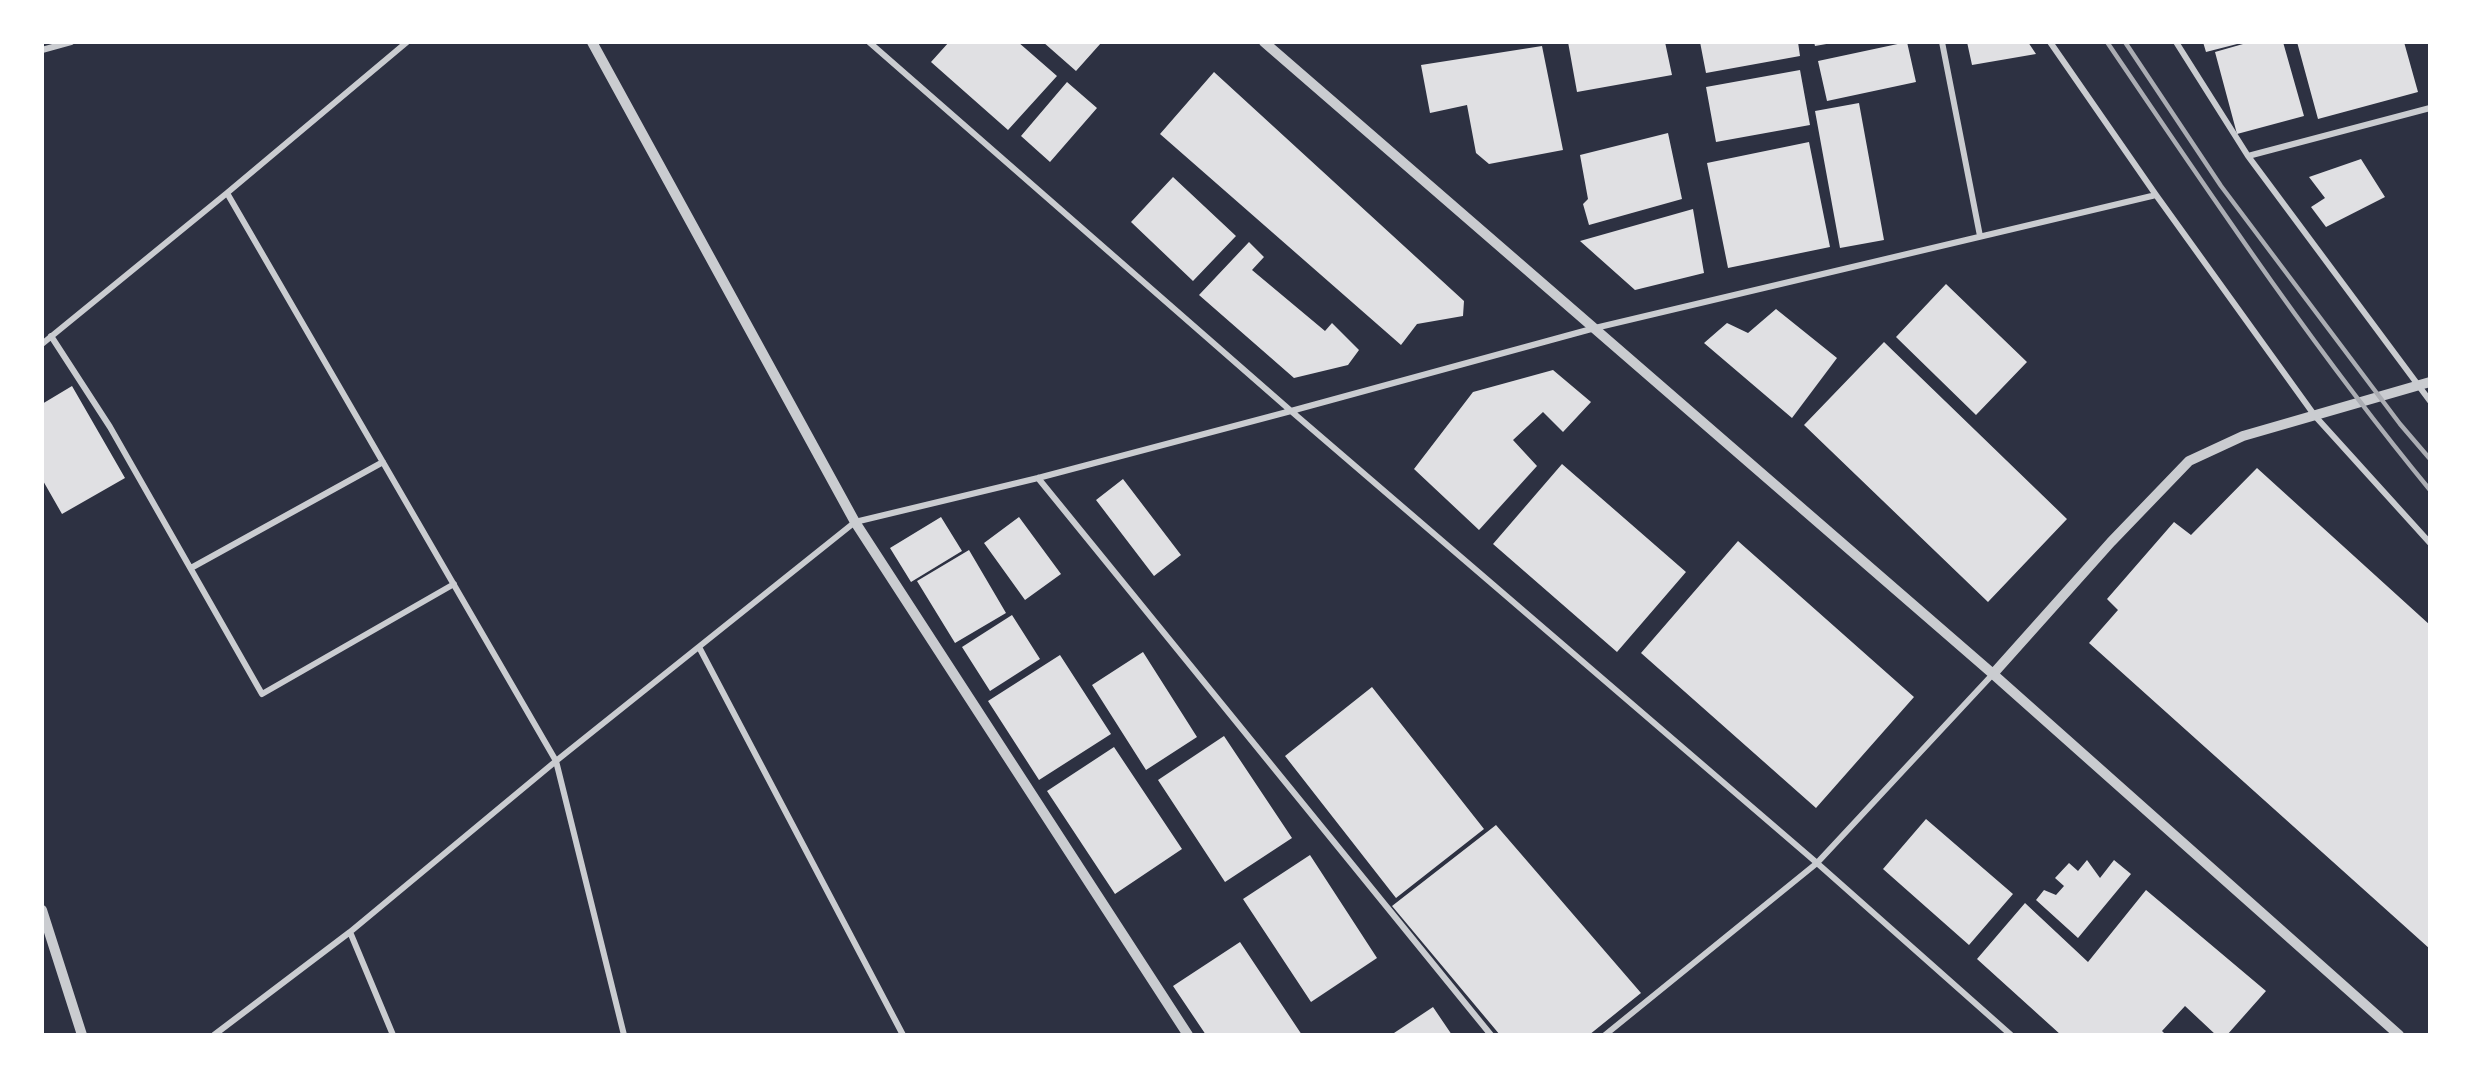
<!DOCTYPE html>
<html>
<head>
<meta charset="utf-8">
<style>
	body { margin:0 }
	#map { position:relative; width:2472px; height:1077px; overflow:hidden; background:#2d3142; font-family:Roboto,sans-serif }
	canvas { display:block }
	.frame { position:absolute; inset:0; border:44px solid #fff; pointer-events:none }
</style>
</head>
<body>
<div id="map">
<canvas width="2472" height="1077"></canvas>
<div class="frame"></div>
</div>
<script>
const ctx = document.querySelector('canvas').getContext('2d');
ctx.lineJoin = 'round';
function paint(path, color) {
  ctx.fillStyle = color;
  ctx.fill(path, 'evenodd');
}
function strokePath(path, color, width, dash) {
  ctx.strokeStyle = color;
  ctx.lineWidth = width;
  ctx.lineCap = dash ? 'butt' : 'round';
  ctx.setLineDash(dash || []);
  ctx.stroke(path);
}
paint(new Path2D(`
	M949 42H1018L1057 76 1008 130 931 62Z
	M1043 42H1099L1101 43 1076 71Z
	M1568 42H1665L1672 75 1577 92Z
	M1700 42H1798L1800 56 1706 73Z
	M1814 42H1832V43L1815 46Z
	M1907 42 1916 82 1827 101 1818 61Z
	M1967 42H2028L2036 54 1972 65Z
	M2203 42H2241V43L2206 52Z
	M2250 42H2283L2304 116 2237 134 2215 52Z
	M2297 42H2404L2418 92 2318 119Z
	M1542 46 1563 150 1489 164 1476 153 1467 105 1430 113 1421 65Z
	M1800 70 1810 125 1716 142 1706 87Z
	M1214 72 1464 301 1463 316 1417 324 1401 345 1160 134Z
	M1067 82 1097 108 1050 162 1021 136Z
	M1859 103 1884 240 1840 248 1815 111Z
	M1668 133 1682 199 1589 225 1583 204 1588 199 1580 155Z
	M1809 142 1830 247 1728 268 1707 163Z
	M2361 159 2385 197 2326 227 2311 207 2325 198 2309 177Z
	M1173 177 1236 236 1193 281 1131 222Z
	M1693 209 1704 273 1635 290 1580 241Z
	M1249 242 1264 257 1252 270 1325 331 1332 323 1359 350 1348 365 1294 378 1199 295Z
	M1946 284 2027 362 1976 415 1896 337Z
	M1776 309 1837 358 1792 418 1704 343 1727 323 1748 333Z
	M1884 342 2067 519 1988 602 1804 425Z
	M1553 370 1591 402 1563 432 1543 412 1513 440 1537 466 1479 530 1414 469 1473 392Z
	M72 386 125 478 62 514 42 479V404Z
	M1562 464 1686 572 1617 652 1493 544Z
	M2257 468 2430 625V949L2089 643 2118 610 2107 599 2174 522 2191 535Z
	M1123 479 1181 555 1154 576 1096 500Z
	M941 517 962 551 911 582 890 548Z
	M1019 517 1061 574 1025 600 984 543Z
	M1738 541 1914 697 1816 808 1641 653Z
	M969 550 1006 613 955 643 917 581Z
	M1012 615 1040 659 990 691 962 647Z
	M1143 652 1197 737 1146 770 1092 685Z
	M1060 655 1111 734 1039 780 988 701Z
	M1372 687 1484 829 1396 898 1285 756Z
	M1224 736 1292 838 1225 882 1158 780Z
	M1114 747 1182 849 1115 894 1047 791Z
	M1926 819 2013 894 1969 945 1883 869Z
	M1496 825 1641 993 1589 1035H1500L1392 906Z
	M1310 855 1377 958 1311 1002 1243 899Z
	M2087 860 2100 878 2114 860 2131 874 2078 938 2036 900 2044 890 2056 895 2064 886 2055 878 2069 863 2078 871Z
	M2146 890 2266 991 2227 1035H2216L2185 1006 2162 1031 2166 1035H2061L1977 959 2025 903 2088 962Z
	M1240 942 1302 1035H1206L1173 986Z
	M1433 1007 1452 1035H1391Z`), '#e0e0e3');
strokePath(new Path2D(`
	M869 42 1291 411 1817 863 2011 1035
	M1942 42 1980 236
	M2050 42 2156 195 2315 416 2430 543
	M2176 42 2248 156 2430 401
	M42 50 71 42
	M2248 156 2430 108
	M227 193 556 761 624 1035
	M51 336 110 427 262 694 454 584
	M42 344 227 193 407 42
	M1038 478 1491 1035
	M191 568 383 462
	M699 647 903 1035
	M350 932 393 1035
	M214 1035 350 932 556 761 855 522 1038 478 1291 411 1595 328 2156 195
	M1605 1035 1817 863 1993 674`), '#caccd0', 6);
strokePath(new Path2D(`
	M592 42 855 522 1188 1035
	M1264 42 1993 674 2399 1035
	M1993 674 2111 542 2189 461 2243 436 2430 382
	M42 910 82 1035`), '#caccd0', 10);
strokePath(new Path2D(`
	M2107 42C2210 194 2313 348 2430 490
	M2125 42 2221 186 2400 424 2430 459`), '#abadb3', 4.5);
</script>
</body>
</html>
